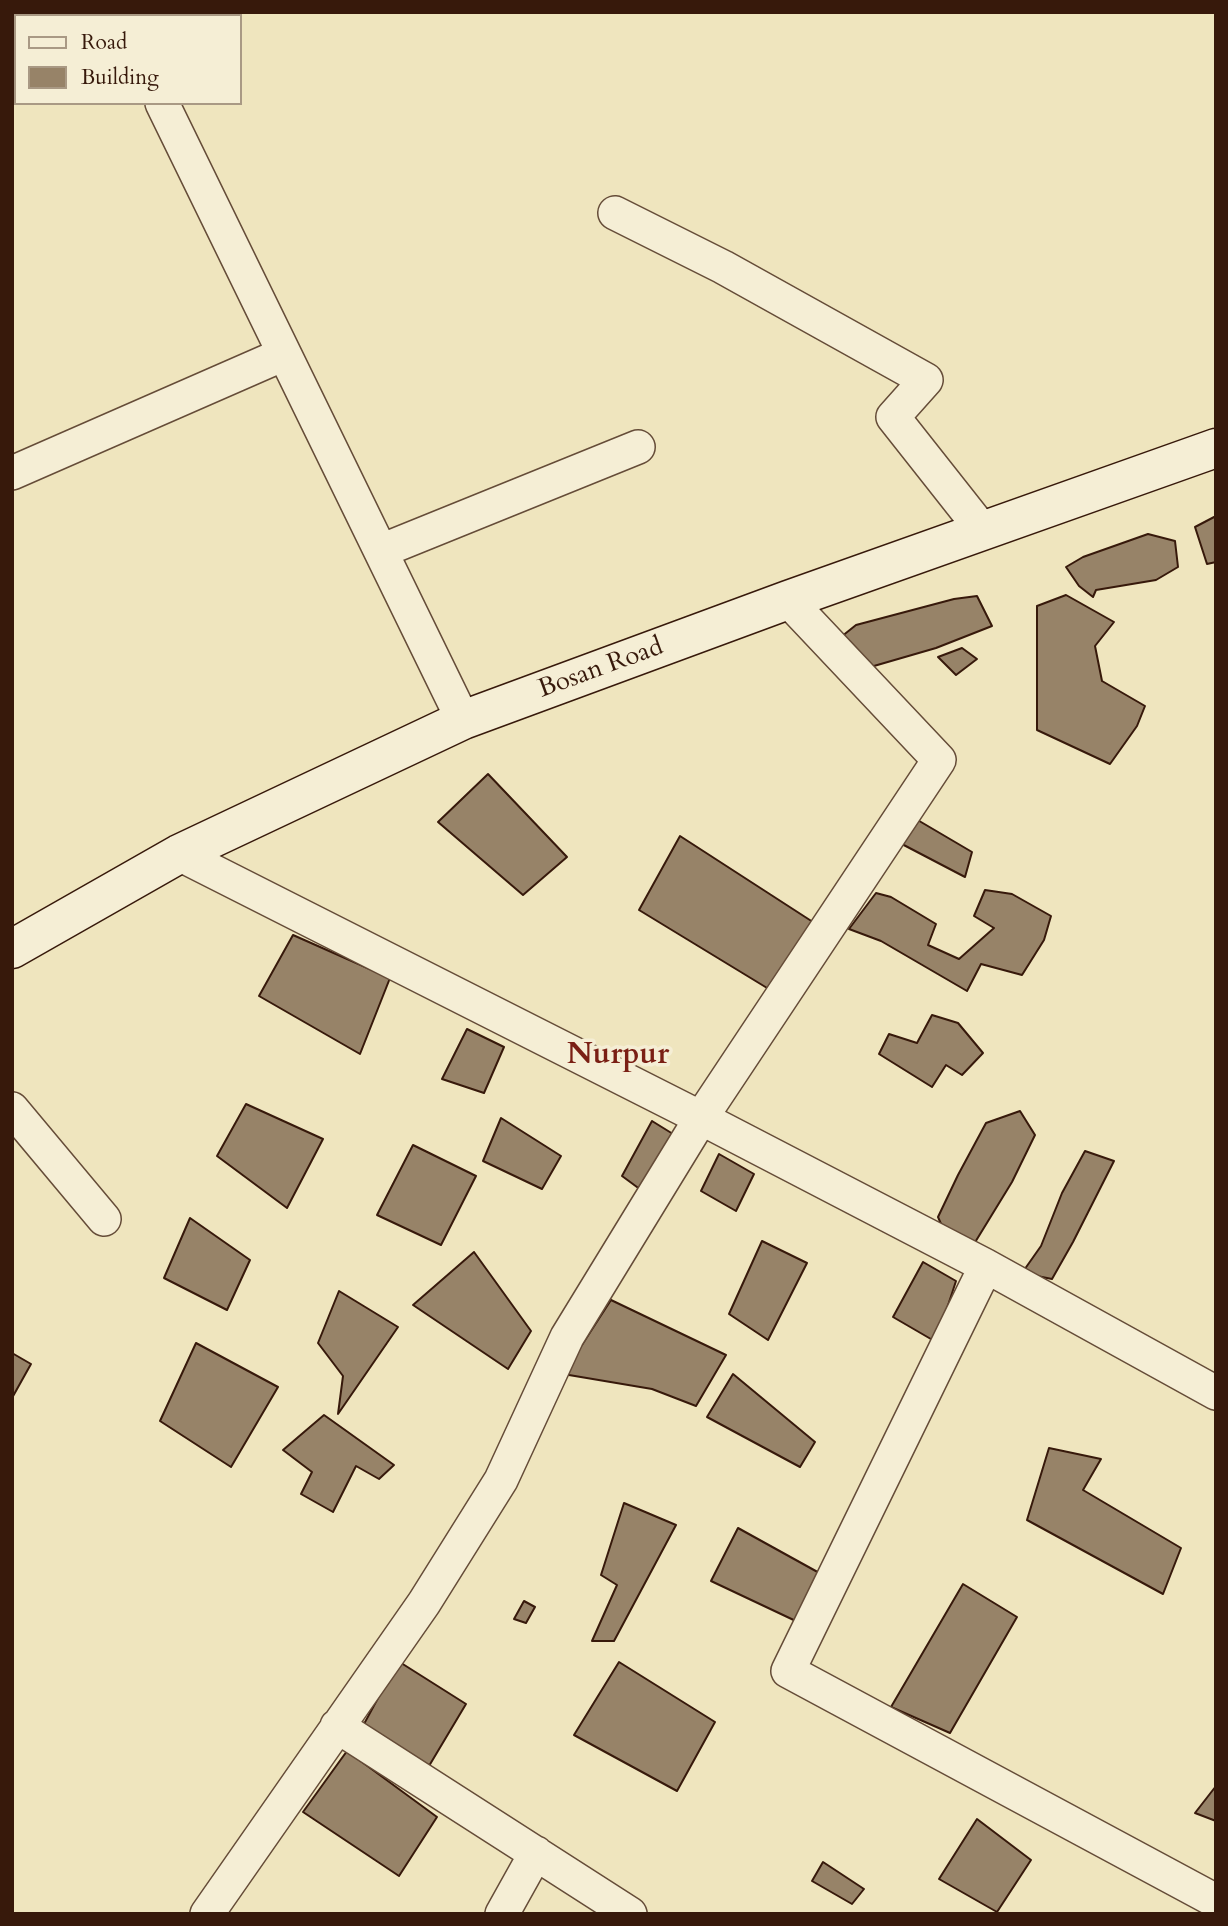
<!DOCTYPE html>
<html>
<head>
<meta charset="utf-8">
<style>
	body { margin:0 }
	#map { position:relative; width:1228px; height:1926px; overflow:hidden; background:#efe5be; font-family:Cardo,serif }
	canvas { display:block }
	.frame { position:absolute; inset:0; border:14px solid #37190b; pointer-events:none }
	.legend { position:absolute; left:14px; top:14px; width:228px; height:91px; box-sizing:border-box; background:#f5eed5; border:2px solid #a99984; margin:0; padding:9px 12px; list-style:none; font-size:21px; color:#37190b }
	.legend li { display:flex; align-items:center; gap:14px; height:35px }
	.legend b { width:35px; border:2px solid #a99984 }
</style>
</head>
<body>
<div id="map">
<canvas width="1228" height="1926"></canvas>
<div class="frame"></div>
<ul class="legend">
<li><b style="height:9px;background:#f5eed5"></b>Road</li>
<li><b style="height:19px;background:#978368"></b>Building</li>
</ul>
</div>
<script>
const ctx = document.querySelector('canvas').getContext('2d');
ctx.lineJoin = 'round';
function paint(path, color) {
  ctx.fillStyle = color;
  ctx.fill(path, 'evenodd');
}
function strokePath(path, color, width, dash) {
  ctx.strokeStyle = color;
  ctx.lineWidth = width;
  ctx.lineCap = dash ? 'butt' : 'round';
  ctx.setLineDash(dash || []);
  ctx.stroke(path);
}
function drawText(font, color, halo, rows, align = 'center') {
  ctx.font = font + ' Cardo,serif';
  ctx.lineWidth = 7;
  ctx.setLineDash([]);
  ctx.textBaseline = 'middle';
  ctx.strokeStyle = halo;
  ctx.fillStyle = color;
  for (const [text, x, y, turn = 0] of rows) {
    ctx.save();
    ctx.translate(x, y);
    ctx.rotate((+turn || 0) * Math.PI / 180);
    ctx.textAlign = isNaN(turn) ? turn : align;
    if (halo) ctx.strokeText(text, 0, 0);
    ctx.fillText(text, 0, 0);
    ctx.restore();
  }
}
const building = new Path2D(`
	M1216 516V562L1207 564 1195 527Z
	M1148 534 1175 541 1178 567 1156 580 1096 590 1093 597 1079 586 1066 567 1083 557Z
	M1066 595 1114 622 1095 646 1102 681 1145 706 1137 726 1110 764 1037 730V606Z
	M977 596 992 626 936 648 867 668 831 645 856 625 954 599Z
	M962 648 977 659 956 675 938 657Z
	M488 774 567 857 523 895 438 822Z
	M904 812 972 852 965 877 898 842Z
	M680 836 816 924 772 991 639 910Z
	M985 890 1012 894 1051 916 1044 940 1022 975 981 964 967 991 881 941 849 929 876 893 891 897 936 924 928 945 959 959 994 928 974 916Z
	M293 935 390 978 360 1054 259 996Z
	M932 1015 958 1023 983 1053 962 1075 946 1065 932 1087 879 1054 889 1034 917 1043Z
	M467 1029 504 1047 484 1093 442 1079Z
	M246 1104 323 1139 287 1208 217 1156Z
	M1020 1111 1035 1135 1012 1182 974 1244 952 1249 938 1217 958 1175 986 1123Z
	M501 1118 561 1156 542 1189 483 1161Z
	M652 1121 673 1134 641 1190 622 1176Z
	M413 1145 476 1176 441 1245 377 1215Z
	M1085 1151 1114 1161 1073 1242 1052 1279 1022 1273 1041 1246 1062 1193Z
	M719 1154 754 1174 736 1211 701 1191Z
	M190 1218 250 1260 227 1310 164 1278Z
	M762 1241 807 1263 768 1340 729 1314Z
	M474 1252 531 1331 508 1369 413 1305Z
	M923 1262 956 1281 936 1342 893 1317Z
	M339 1291 398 1327 338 1414 343 1376 318 1343Z
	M611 1300 726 1355 696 1406 652 1389 563 1374Z
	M196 1343 278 1387 231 1467 160 1421Z
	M12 1353 31 1364 12 1398Z
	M733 1374 815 1442 800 1467 707 1417Z
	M324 1415 394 1465 379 1479 356 1466 333 1512 301 1494 312 1472 283 1450Z
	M1049 1448 1101 1459 1083 1490 1181 1548 1163 1594 1027 1520Z
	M624 1503 676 1525 614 1641H592L617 1585 601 1575Z
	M738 1528 823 1575 800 1623 711 1581Z
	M963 1584 1017 1617 950 1733 891 1707Z
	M524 1601 535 1607 526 1623 514 1619Z
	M398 1661 466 1704 429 1766 364 1724Z
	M619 1662 715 1722 677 1791 574 1735Z
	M347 1751 437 1817 399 1876 303 1812Z
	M1216 1786V1821L1195 1813Z
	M977 1819 1031 1860 997 1912 939 1879Z
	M823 1862 864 1889 852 1904 812 1881Z`);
paint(building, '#978368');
strokePath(building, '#37190b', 2);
const street = new Path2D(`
	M113 16 118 13
	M12 62 16 60
	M162 103 463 720
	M615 213 723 267 926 380 893 417 983 531
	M12 473 284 354
	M381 551 638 447
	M179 854 701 1118 986 1266 1216 1393
	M12 1109 104 1219
	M986 1266 788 1671 1216 1901
	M337 1726 630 1914
	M207 1914 424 1603 501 1480 567 1337 701 1118 939 760 788 600
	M502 1914 536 1853`);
const secondary = new Path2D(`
	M12 949 179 854 463 720 788 600 1216 448`);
strokePath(street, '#654c38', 36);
strokePath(secondary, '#37190b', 41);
strokePath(street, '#f5eed5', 33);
strokePath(secondary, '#f5eed5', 38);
drawText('26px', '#37190b', '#f5eed5', [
	["Bosan Road",601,669,-20]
]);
drawText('bold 30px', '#7a1f14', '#f5eed5', [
	["Nurpur",618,1056]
]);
</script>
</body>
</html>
